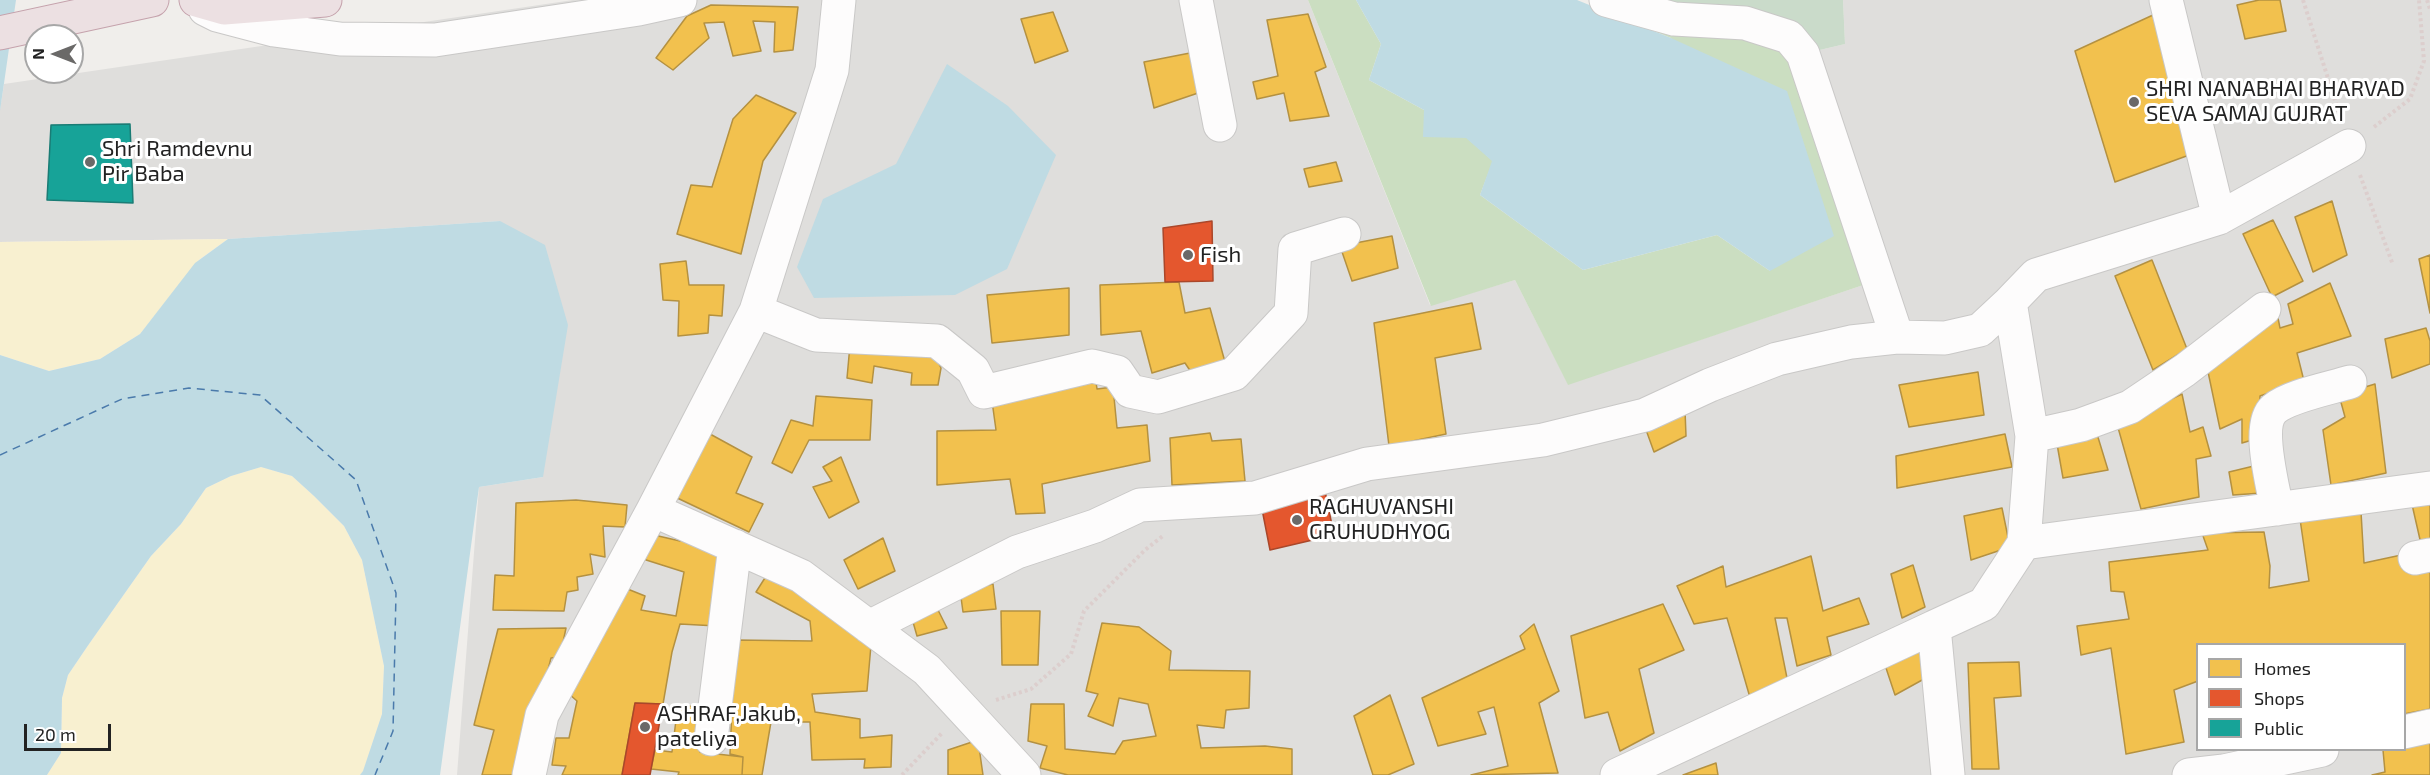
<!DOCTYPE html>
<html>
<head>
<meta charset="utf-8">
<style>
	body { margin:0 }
	#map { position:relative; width:2430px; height:775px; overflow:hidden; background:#f0eeeb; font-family:"Exo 2",sans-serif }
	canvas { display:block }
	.legend { position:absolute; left:2196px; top:643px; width:210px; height:108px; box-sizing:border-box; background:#fff; border:2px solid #a7a7a7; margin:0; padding:8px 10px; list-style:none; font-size:18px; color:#222 }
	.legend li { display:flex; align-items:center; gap:12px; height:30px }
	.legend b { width:30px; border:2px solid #a7a7a7 }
	.north { position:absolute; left:24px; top:24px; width:60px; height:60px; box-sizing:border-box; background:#fff; border:2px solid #a7a7a7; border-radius:50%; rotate:270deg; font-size:16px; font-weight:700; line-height:24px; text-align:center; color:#222 }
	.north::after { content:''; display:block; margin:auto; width:21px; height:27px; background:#6a6968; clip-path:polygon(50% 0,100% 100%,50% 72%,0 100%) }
	.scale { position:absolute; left:24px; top:724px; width:87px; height:27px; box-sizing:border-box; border:3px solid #222; border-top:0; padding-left:8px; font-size:18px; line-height:21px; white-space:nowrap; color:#222; -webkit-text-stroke:4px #fff; paint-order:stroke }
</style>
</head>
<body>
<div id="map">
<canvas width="2430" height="775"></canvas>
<ul class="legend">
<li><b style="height:16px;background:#f2c14e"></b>Homes</li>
<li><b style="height:16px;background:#e4572e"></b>Shops</li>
<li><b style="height:16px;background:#17a398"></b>Public</li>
</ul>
<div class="north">N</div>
<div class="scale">20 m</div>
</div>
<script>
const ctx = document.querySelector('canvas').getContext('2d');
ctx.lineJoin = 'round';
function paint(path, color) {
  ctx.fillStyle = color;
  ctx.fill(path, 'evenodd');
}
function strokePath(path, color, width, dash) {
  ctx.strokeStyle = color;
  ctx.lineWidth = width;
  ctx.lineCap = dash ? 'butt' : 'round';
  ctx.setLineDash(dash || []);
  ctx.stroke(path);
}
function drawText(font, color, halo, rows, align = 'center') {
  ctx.font = font + ' "Exo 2",sans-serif';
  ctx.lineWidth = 6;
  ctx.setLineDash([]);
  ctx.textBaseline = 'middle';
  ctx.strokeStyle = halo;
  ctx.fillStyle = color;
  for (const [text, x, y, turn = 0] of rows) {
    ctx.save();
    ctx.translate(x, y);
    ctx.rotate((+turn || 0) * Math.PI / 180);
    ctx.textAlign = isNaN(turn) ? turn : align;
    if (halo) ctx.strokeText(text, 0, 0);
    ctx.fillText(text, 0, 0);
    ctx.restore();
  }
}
paint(new Path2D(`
	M573 0H1308L1430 305 1515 280 1568 384 1878 280 1803 54 1845 44 1843 0H2430V775H457L479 487 543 477 500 221 228 239 0 242V110L4 84ZM2198 644H2404V750H2198Z`), '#dfdedc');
paint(new Path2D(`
	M1308 0H1356L1381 44 1369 80 1424 110V137H1466L1493 161 1480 195 1583 270 1717 235 1770 271 1671 38 1619 17 1789 37 1878 280 1568 385 1515 280 1431 306Z`), '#cbdec1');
paint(new Path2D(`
	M228 239 200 259 140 334 100 359 49 371 0 355V242Z
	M261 467 292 476 314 496 344 526 362 560 384 666 382 714 363 772 360 775H47L61 753 62 698 68 675 89 644 151 556 181 524 206 488 231 476Z`), '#f8f0d0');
paint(new Path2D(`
	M1648 0H1843L1845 44 1803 54Z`), '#cadbca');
paint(new Path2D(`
	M0 0H16L0 111Z
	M1356 0H1577L1671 38 1787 91 1834 236 1770 271 1717 235 1583 270 1480 195 1492 161 1466 138 1423 137 1424 110 1369 80 1381 44Z
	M947 64 1008 106 1056 155 1007 269 955 295 814 298 797 267 823 199 896 164Z
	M500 221 545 245 568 325 543 477 479 487 440 775H360L363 771 382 714 384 666 362 560 344 526 314 496 292 476 261 467 231 476 206 488 181 524 151 556 89 644 68 675 62 698 61 753 47 775H0V355L49 371 100 359 140 334 195 263 228 239Z`), '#bfdbe3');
const homes = new Path2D(`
	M2259 0H2280L2286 31 2245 39 2237 5Z
	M711 5 798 7 793 50 774 52 775 22 753 21 761 51 733 56 724 22 704 23 709 38 673 70 656 58 687 16Z
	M1053 12 1068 51 1035 63 1021 19Z
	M1308 14 1326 67 1315 72 1329 116 1290 121 1284 93 1257 99 1253 82 1278 76 1267 20Z
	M2153 15 2192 154 2115 182 2075 51Z
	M1190 53 1201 92 1154 108 1144 62Z
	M756 95 796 113 763 161 741 254 677 234 691 185 712 187 733 119Z
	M1336 162 1342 181 1309 187 1304 169Z
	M2332 201 2347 255 2313 272 2295 217Z
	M2273 220 2303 281 2272 297 2243 234Z
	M1392 236 1398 268 1352 281 1340 246Z
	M2430 255V313L2419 259Z
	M2152 260 2187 349 2153 370 2115 276Z
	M686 261 689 285H724L722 316 709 315 708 333 678 336 679 301 663 300 660 264Z
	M1179 282 1185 313 1210 308 1225 362 1191 372 1185 363 1152 373 1141 331 1101 335 1100 285Z
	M2330 283 2351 336 2297 353 2304 381 2260 396 2259 438 2242 443V419L2220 429 2207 367 2249 334 2278 318 2280 328 2293 324 2288 304Z
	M1069 288V335L992 343 987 295Z
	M1472 303 1481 349 1435 358 1446 434 1389 446 1374 323Z
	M2426 328 2430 341V364L2392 378 2385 339Z
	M850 345 932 349 941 368 938 385H911L912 373 874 366 872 383 847 378Z
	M1978 372 1984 415 1909 427 1899 385Z
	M1095 375 1097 389 1113 387 1117 428 1147 425 1150 461 1042 484 1045 513 1016 514 1010 479 937 485V431L996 430 992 401Z
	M2375 384 2386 473 2331 485 2323 430 2345 417 2339 395Z
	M2182 394 2190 432 2203 427 2211 456 2196 459 2199 497 2141 509 2117 424Z
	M816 396 872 400 870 440H809L792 473 772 463 791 420 813 426Z
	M1685 410 1686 436 1654 452 1645 427Z
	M1210 433 1212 441 1241 439 1245 481 1172 485 1170 438Z
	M710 434 752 457 736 493 763 504 749 532 673 496Z
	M2005 434 2012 467 1897 488 1896 456Z
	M2097 434 2108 470 2063 478 2057 444Z
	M841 457 859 502 829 518 813 487 832 481 823 467Z
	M2258 465 2262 493 2233 495 2229 472Z
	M2430 497V542L2421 544 2411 500Z
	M576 500 627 505 625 527 603 526 605 557 590 554 593 574 577 577 578 590 567 592 564 611 493 610 495 575 514 576 516 503Z
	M2002 508 2010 547 1971 560 1964 516Z
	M2361 512 2364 563 2406 554 2411 574 2430 569V709L2404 714V644H2198V681L2174 690 2184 742 2126 754 2111 648 2081 655 2077 626 2129 619 2124 592 2111 591 2109 562 2208 550 2202 533 2264 532 2270 566 2269 588 2309 581 2300 519Z
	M687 534 723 553 717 626 680 624 672 652 663 704 635 703 622 775H562L566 766 552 765 556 738H569L577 701 569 694 580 664 588 665 625 588 645 596 641 610 676 616 684 572 643 559 654 535 680 541Z
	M883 538 895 571 858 589 844 560Z
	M1811 556 1823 611 1859 598 1869 624 1827 637 1831 655 1797 666 1787 618H1775L1788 683 1751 701 1727 618 1694 624 1677 586 1723 566 1726 587Z
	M1913 565 1925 607 1902 618 1891 574Z
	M770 570 871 645 867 691 812 694 815 712 860 719V738L892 735 891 767 864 768 865 759 812 760 810 722H771L762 775H742L743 757 730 754 735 640 812 641 810 621 756 592Z
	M993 584 996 609 963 612 960 590Z
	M1663 604 1684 650 1639 669 1654 733 1620 751 1608 712 1585 718 1571 636Z
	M936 606 947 628 917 636 911 615Z
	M1001 611H1040L1038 665H1002Z
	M1102 623 1139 627 1171 651 1169 670 1250 671 1249 708 1226 710 1224 728 1197 725 1201 748 1265 746 1292 749V775H1068L1040 768 1047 746 1028 741 1031 704H1064L1065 749 1115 754 1123 741 1156 736 1148 704 1119 698 1113 726 1088 716 1098 694 1086 691Z
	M1534 624 1559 691 1539 703 1558 773 1471 775 1508 766 1494 707 1478 712 1486 734 1438 746 1422 698 1525 649 1520 636Z
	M566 628 560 657 551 658 521 775H482L494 730 474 725 498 629Z
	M1922 642 1933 674 1895 695 1885 665Z
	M2019 662 2021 696 1994 698 1999 769H1972L1968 663Z
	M1390 695 1414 764 1388 775H1373L1354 716Z
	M678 704 705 709 700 752 743 757 742 775H678L679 772 651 769 655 750 672 752Z
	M2430 738V775H2372L2385 772 2383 750H2404V744Z
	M978 740 983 775H948V750Z
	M1716 763 1718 775H1683Z`);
paint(homes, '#f2c14e');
strokePath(homes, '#b49141', 1.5);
const shops = new Path2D(`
	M1212 221 1213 281 1165 282 1163 228Z
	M1325 491 1334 535 1270 550 1261 504Z
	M635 703 663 704 650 775H622Z`);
paint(shops, '#e4572e');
strokePath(shops, '#aa472a', 1.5);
const public = new Path2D(`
	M130 124 133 203 47 200 51 125Z`);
paint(public, '#17a398');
strokePath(public, '#1a7c75', 1.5);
strokePath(new Path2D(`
	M0 455 122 399 189 388 260 395 356 480 396 593 393 731 375 775`), '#4a7aab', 1.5, [8, 6]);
const minor = new Path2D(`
	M1196 0 1220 125
	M1606 0 1674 19 1745 23 1789 37 1803 54 1897 337
	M2166 0 2219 218 2036 275 2010 302 2032 436 2024 543 2430 488
	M205 9 217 15 274 30 340 39 435 40 639 9 680 0
	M2219 218 2349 146
	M756 311 816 335 937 341 973 370 984 392 1092 366 1117 372 1130 391 1158 397 1234 374 1291 313 1295 249 1344 234
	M2032 436 2081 425 2130 407 2185 370 2264 309
	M2277 509C2273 486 2256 425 2274 409 2289 396 2331 388 2350 382
	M653 510 801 576 927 670 1024 775
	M2415 558 2430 555
	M869 627 1017 552 1095 526 1140 505 1255 498 1367 464 1543 440 1645 415 1710 385 1777 359 1851 342 1897 337 1945 338 1980 330 2010 302
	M2404 732 2430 726
	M711 739 735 546
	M529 775 542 715 653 510 756 311 832 70 839 0
	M1617 775 1934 627
	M1948 775 1934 627 1984 604 2024 543
	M2189 775 2224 771 2322 750`);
const highway = new Path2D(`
	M196 0 224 8 325 0
	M0 33 152 0`);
strokePath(minor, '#c9c8c7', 35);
strokePath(highway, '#c5a2ac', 35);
strokePath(new Path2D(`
	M2303 0 2340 116
	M2427 0 2430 9
	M2374 127 2410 99 2424 61 2419 0
	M2360 175 2393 265
	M996 700 1031 689 1071 654 1084 611 1145 550 1164 535
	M902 775 943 732`), '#dccecd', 4, [3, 3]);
strokePath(minor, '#fdfcfc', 33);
strokePath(highway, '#ece0e2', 33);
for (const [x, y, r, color] of [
	[2134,102,6,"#6a6968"],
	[90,162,6,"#6a6968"],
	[1188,255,6,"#6a6968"],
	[1297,520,6,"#6a6968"],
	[645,727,6,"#6a6968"]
]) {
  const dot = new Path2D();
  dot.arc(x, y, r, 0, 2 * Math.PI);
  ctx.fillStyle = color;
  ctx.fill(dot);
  strokePath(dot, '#fff', 2);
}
drawText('22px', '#222', '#fff', [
	["SHRI NANABHAI BHARVAD",2146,89],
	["SEVA SAMAJ GUJRAT",2146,114],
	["Shri Ramdevnu",102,149],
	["Pir Baba",102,174],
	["Fish",1200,255],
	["RAGHUVANSHI",1309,507],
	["GRUHUDHYOG",1309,532],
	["ASHRAF,Jakub,",657,714],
	["pateliya",657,739]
], 'left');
</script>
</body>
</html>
